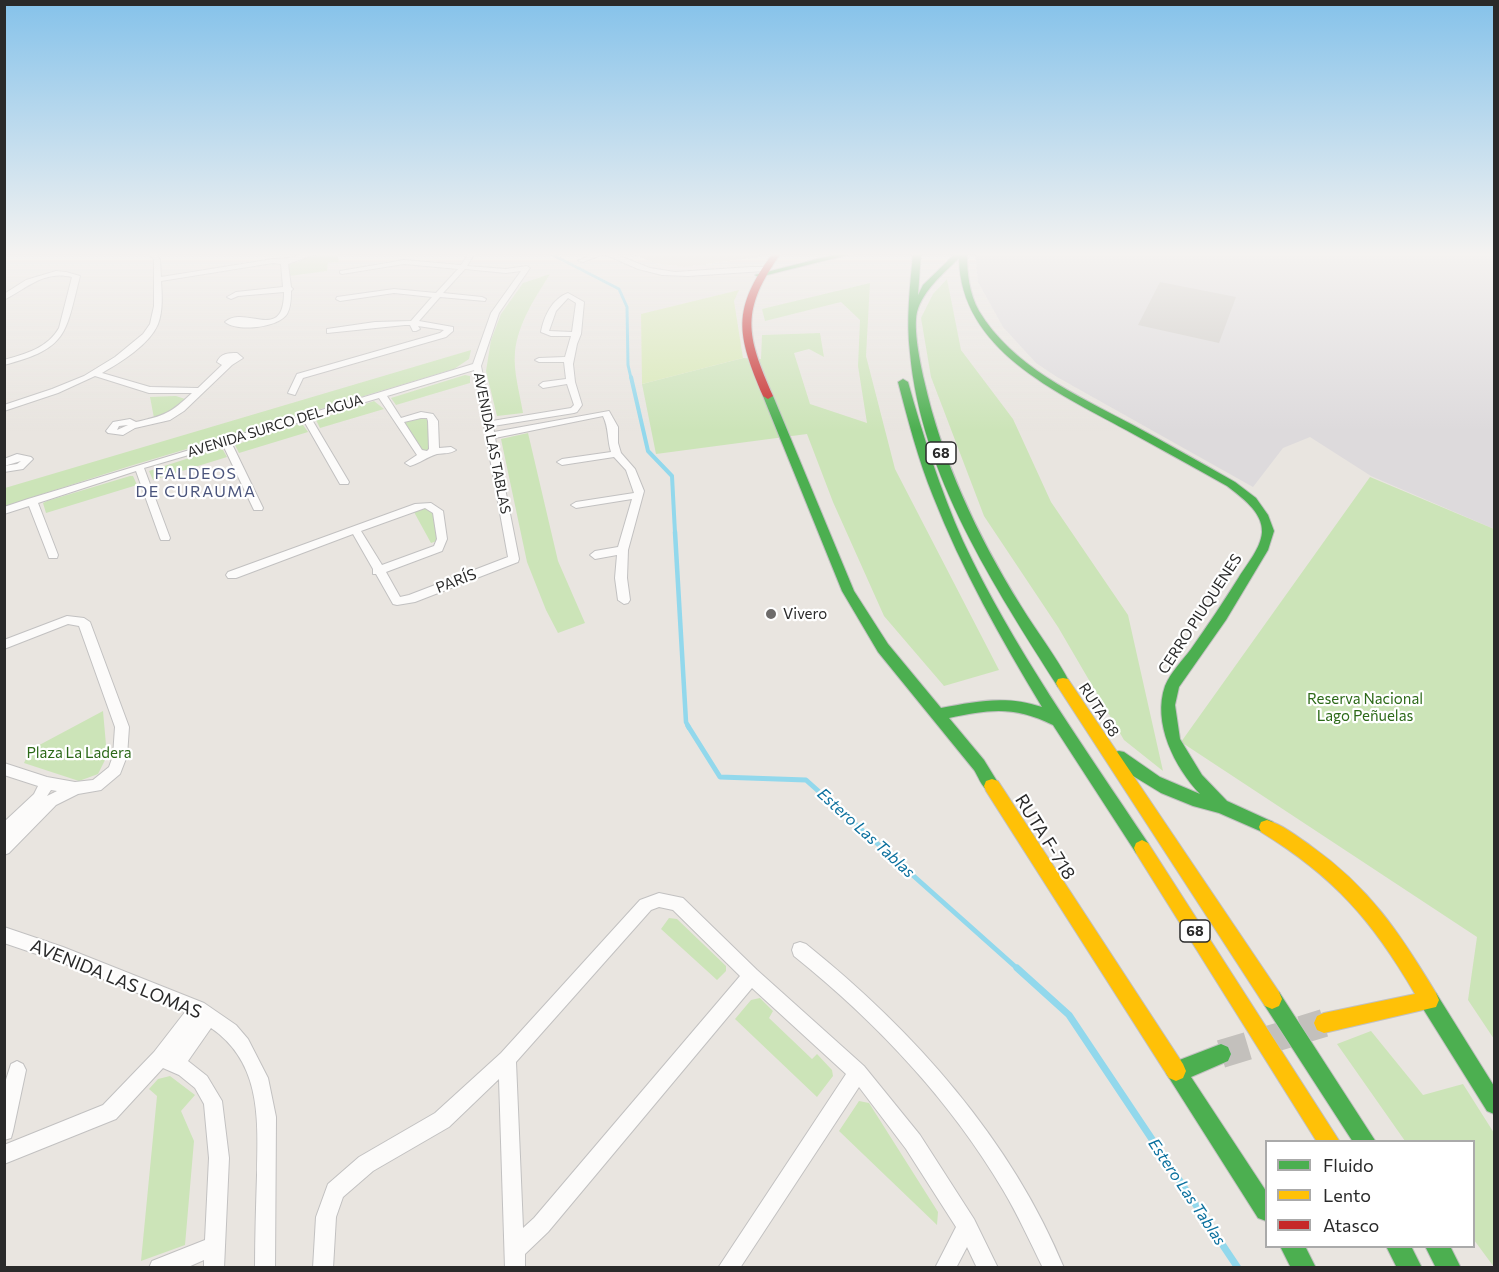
<!DOCTYPE html>
<html>
<head>
<meta charset="utf-8">
<style>
	body { margin:0 }
	#map { position:relative; width:1499px; height:1272px; overflow:hidden; background:#e9e5e0; font-family:Commissioner,sans-serif }
	canvas { display:block }
	.frame { position:absolute; inset:0; border:6px solid #2a2a2a; pointer-events:none }
	.legend { position:absolute; left:1265px; top:1140px; width:210px; height:108px; box-sizing:border-box; background:#fff; border:2px solid #aaa; margin:0; padding:8px 10px; list-style:none; font-size:18px; color:#2a2a2a }
	.legend li { display:flex; align-items:center; gap:12px; height:30px }
	.legend b { width:30px; border:2px solid #aaa }
</style>
</head>
<body>
<div id="map">
<canvas width="1499" height="1272"></canvas>
<div class="frame"></div>
<ul class="legend">
<li><b style="height:8px;background:#4caf50"></b>Fluido</li>
<li><b style="height:8px;background:#ffc107"></b>Lento</li>
<li><b style="height:8px;background:#c62828"></b>Atasco</li>
</ul>
</div>
<script>
const ctx = document.querySelector('canvas').getContext('2d');
ctx.lineJoin = 'round';
function paint(path, color) {
  ctx.fillStyle = color;
  ctx.fill(path, 'evenodd');
}
function strokePath(path, color, width, dash) {
  ctx.strokeStyle = color;
  ctx.lineWidth = width;
  ctx.lineCap = dash ? 'butt' : 'round';
  ctx.setLineDash(dash || []);
  ctx.stroke(path);
}
function drawText(font, color, halo, rows, align = 'center') {
  ctx.font = font + ' Commissioner,sans-serif';
  ctx.lineWidth = 4.5;
  ctx.setLineDash([]);
  ctx.textBaseline = 'middle';
  ctx.strokeStyle = halo;
  ctx.fillStyle = color;
  for (const [text, x, y, turn = 0] of rows) {
    ctx.save();
    ctx.translate(x, y);
    ctx.rotate((+turn || 0) * Math.PI / 180);
    ctx.textAlign = isNaN(turn) ? turn : align;
    if (halo) ctx.strokeText(text, 0, 0);
    ctx.fillText(text, 0, 0);
    ctx.restore();
  }
}
paint(new Path2D(`
	M975 253H1494V529L1371 476 1310 437 1283 448 1253 487 1057 377 1036 363 1003 327 978 282Z`), '#dddadc');
paint(new Path2D(`
	M630 253H761L758 257 684 267 655 263Z`), '#ece3d4');
paint(new Path2D(`
	M322 253H337L339 262 328 263 327 271 289 276 287 265Z
	M550 274C535 298 518 323 515 352 513 371 520 394 523 413L497 416 486 371 491 340 501 314 523 283Z
	M947 279 961 350 1013 419 1051 502 1128 615 1163 771 1124 740 1058 627 984 516 931 377 921 318 933 294Z
	M870 283 866 356 895 469 999 670 944 686 884 616 833 502 807 434 656 454 642 384 743 358 761 359 762 335 820 333 824 357 809 349 794 353 810 404 867 423 858 366 860 320 841 302 765 321 762 309Z
	M471 350 469 359 454 369 130 466 5 506V488Z
	M465 375 470 376V383L396 405 391 398Z
	M176 396 188 400 181 407 154 418 150 397Z
	M374 401 384 409 320 428 316 420Z
	M418 418H425L429 422 430 450 422 451 404 423Z
	M299 424 303 425 308 432 239 453 235 445Z
	M528 433 558 561 585 623 558 633 546 610 527 562 501 439Z
	M217 449 223 450 227 457 153 480 149 471Z
	M130 476H133L137 485 46 513 43 503 47 501Z
	M1370 477 1494 529V1039L1468 1000 1477 937 1181 742Z
	M425 508 432 510 437 541 431 543 414 512Z
	M103 711 107 756 98 774 79 781 24 763 30 750Z
	M669 918 677 919 726 966V971L717 980 661 929Z
	M760 998 773 1011 769 1018 812 1059 817 1054 832 1070 833 1076 817 1097 735 1019 751 1000Z
	M1371 1031 1423 1095 1463 1084 1494 1133V1267L1474 1240V1142L1405 1141 1337 1044Z
	M170 1076 195 1095 181 1111 194 1141 185 1245 141 1261 157 1096 149 1089 158 1079Z
	M859 1101 869 1103 938 1212 937 1225 839 1131Z`), '#cce4b8');
paint(new Path2D(`
	M739 290 734 301 743 358 642 384 641 314Z`), '#d7e9b5');
strokePath(new Path2D(`
	M549 253 619 289 627 307 628 365 631 378`), '#92d8ec', 3);
strokePath(new Path2D(`
	M631 377 648 451 672 476 675 533`), '#92d8ec', 4);
strokePath(new Path2D(`
	M675 532 686 722 689 728`), '#92d8ec', 4.5);
strokePath(new Path2D(`
	M688 726 720 777 806 780 1019 970`), '#92d8ec', 5);
strokePath(new Path2D(`
	M1017 968 1069 1015 1238 1268`), '#92d8ec', 7);
paint(new Path2D(`
	M1160 282 1236 297 1219 343 1138 325Z`), '#cecbc7');
strokePath(new Path2D(`
	M1221 1054 1324 1023`), '#c3c0bc', 28, [28, 14]);
const street = new Path2D(`
	M149 253H156L160 260 161 277 273 259C289 260 302 253 318 253L288 264 291 287 293 289 291 291C291 298 291 307 287 314 278 328 237 332 225 322 245 304 284 344 284 292L238 296 231 299 227 297 236 292 283 287 281 264 273 263 161 281C162 295 163 311 158 324 149 345 121 362 102 373L150 387 198 388 222 365 217 362C221 353 228 353 237 353L243 358 232 365 184 411 170 420 135 428 123 435 108 433 106 431 113 422 130 419 136 422C164 416 171 413 192 393H149L95 376 58 393 4 411V405L52 389 84 376 115 357 143 334 150 324 154 306V260ZM128 425 117 430 119 426Z
	M469 253H475L467 266 506 269 527 266 530 268 499 313 481 366 492 421 571 408 574 405 567 384 543 388 539 385 543 382 566 379 564 362H539L535 360 539 358 565 357 571 336H551L541 332C544 316 552 299 568 293L584 302 581 334 577 344 573 364 575 382 582 405 577 412 574 413 493 426 494 432 609 411 618 427V443L621 453 635 469 644 491 628 550 627 578 630 600 628 603 624 604 618 600 615 578 617 555 595 559 590 555 595 551 618 547 632 499 576 508 571 505 576 502 634 493 626 470 614 457 562 465 557 462 562 459 611 452C607 439 609 428 603 416L495 438 519 559 518 562 415 602 397 605 393 604 376 574H373V569L353 534 236 578H228L226 575 228 572 415 504 431 503 443 511 447 539 442 551 386 572 400 597 409 595 508 557 474 370 387 396 401 418 421 412 433 414 438 421 439 448 451 447 456 450C450 454 444 453 437 454 427 457 420 463 410 466L405 463 417 455 379 398 311 418 349 482 348 484H340L304 421 231 442 263 508 262 510H254L253 508 223 445 144 468 170 538 169 540H161L160 538 136 471 38 503 58 555 57 558H49L48 555 29 506 4 514V507L28 499 473 364 491 313 521 271 506 273 465 269 443 293 482 297 486 299 485 301 440 297 419 321 453 327V331L446 337 303 378 295 395 288 393 297 374 440 333 444 330 418 326 420 329 416 331H413L410 325H405L327 333V329L375 322 411 321 432 297 394 293 340 301 336 299 337 297 394 289 436 293 458 269 404 264 342 274 340 273V271L404 260 461 265ZM568 298 576 303 572 332 549 331 556 311ZM421 418H427L428 421 429 449 427 451 422 450 404 422ZM425 508 433 513 437 539 434 546 382 565 361 531Z
	M595 253H612L650 268 675 272 751 267H764L768 269 764 271 688 276 662 275 638 269 604 254 583 262 578 261Z
	M56 271 66 272 80 276C65 335 68 348 4 365V360C25 354 48 348 59 328L72 277C44 270 27 288 4 300V294L26 280Z
	M17 454 31 457 33 459 23 469 4 472V466L17 464 21 461 4 466V459Z
	M67 616 84 618 90 622 129 727 127 756 120 774 101 790 78 794 56 805 9 853 4 855V822L34 794 38 786 4 775V763L47 777 75 782 93 780 109 767 113 756 115 727 79 626 68 624 4 649V640ZM51 790 57 791 47 796Z
	M659 893 683 898 757 970 864 1066 920 1135 974 1219 998 1268H977L967 1247 956 1268H935L956 1227 906 1149 859 1087 740 1268H718L846 1074 752 988 548 1232 525 1254V1268H505L499 1079 449 1127 373 1171 343 1197 336 1217 333 1268H313L316 1217 328 1184 359 1157 435 1113 501 1053 640 900ZM659 907 673 910 740 976 534 1218 523 1228 516 1062 651 910Z
	M4 927 63 947 204 1003 236 1025 248 1039 268 1078 276 1117 275 1268H255C255 1237 256 1206 257 1175 258 1120 262 1063 211 1028L188 1061 207 1076 222 1101 229 1158 224 1268H204V1260L186 1268H149L152 1261 205 1240 209 1158 204 1104 195 1088 179 1075 163 1068 116 1119 4 1164V1145L103 1105 154 1052 185 1012 63 963 4 943Z
	M800 942 806 944C913 1030 1011 1139 1064 1268H1043C1030 1242 1018 1215 1003 1190 949 1099 876 1022 794 956L792 950 794 944Z
	M17 1061 23 1064 26 1070 13 1131 11 1138 4 1140V1086L11 1064Z`);
const fast = new Path2D(`
	M841 253H855L759 277 755 275Z
	M913 253H921L918 295 923 285 956 253H967C967 273 969 293 979 311 1012 366 1076 395 1131 424 1166 443 1200 462 1235 482L1256 498 1268 515 1274 531 1268 550 1226 620 1179 687 1175 705 1180 739 1202 775 1227 801 1273 822 1275 827 1273 832 1267 834 1219 813 1193 806 1161 793 1125 771 1114 762 1111 757 1114 752 1119 751 1124 752 1160 777 1200 794C1175 768 1152 723 1165 686 1170 673 1183 660 1191 649 1208 625 1224 601 1239 577 1247 564 1261 548 1262 532 1263 512 1241 497 1227 486 1194 467 1160 449 1126 430 1057 392 960 350 959 258 944 273 923 290 917 312 913 329 920 362 924 380 942 461 977 535 1021 606 1037 632 1056 656 1070 683L1068 687H1058C994 586 921 475 910 353 906 319 910 287 913 253Z
	M903 379 908 382C923 436 940 489 963 541 1013 648 1083 745 1148 843L1150 848 1148 853 1142 856 1136 853 1053 725C1015 706 990 709 949 718L984 760 1000 786 998 791C984 796 980 779 974 770L878 652 842 591 763 396 765 394 773 396 854 591 888 644 941 708C977 701 1007 695 1042 707 1001 639 962 570 933 496 918 459 908 420 898 382Z
	M1272 989 1279 992 1376 1142H1353L1265 1006 1262 999 1265 992Z
	M1429 990 1436 993 1494 1086V1114L1487 1111 1422 1007 1419 1000 1422 993Z
	M1221 1044 1228 1047 1231 1054 1228 1061 1191 1077 1266 1191V1221L1258 1218 1166 1073 1169 1064Z
	M1280 1246H1305L1316 1268H1291Z
	M1386 1246H1411L1422 1268H1397Z
	M1425 1246H1450L1461 1268H1436Z`);
const slow = new Path2D(`
	M1063 678 1068 679 1279 992 1282 999 1279 1006 1272 1009 1265 1006 1058 687 1056 683 1058 679Z
	M992 779 998 781 1183 1064 1186 1071 1183 1078 1176 1081 1169 1078 986 791 984 786 986 781Z
	M1267 820C1283 825 1297 836 1311 846 1370 888 1399 932 1436 993L1439 1000 1436 1007 1324 1033 1317 1030 1314 1023 1317 1016 1324 1013 1415 994C1372 920 1334 877 1261 832L1259 827 1261 822Z
	M1142 840 1148 843 1340 1142H1317L1136 853 1134 848 1136 843Z`);
const jam = new Path2D(`
	M773 253H781C740 311 746 334 773 396L768 399 763 396C737 334 731 310 773 253Z`);
strokePath(street, '#c2c1c1', 2);
strokePath(fast, '#c2c1c1', 2);
strokePath(slow, '#c2c1c1', 2);
strokePath(jam, '#c2c1c1', 2);
paint(street, '#fcfbfa');
paint(fast, '#4caf50');
paint(slow, '#ffc107');
paint(jam, '#c62828');
const sky = ctx.createLinearGradient(0, 0, 0, 431);
sky.addColorStop(0, '#85c2ea');
sky.addColorStop(0.59, '#f5f3f1');
sky.addColorStop(1, '#f5f3f100');
ctx.fillStyle = sky;
ctx.fillRect(0, 0, 1499, 431);
for (const [x, y, r, color] of [
	[771,614,6,"#6d6b6a"]
]) {
  const dot = new Path2D();
  dot.arc(x, y, r, 0, 2 * Math.PI);
  ctx.fillStyle = color;
  ctx.fill(dot);
  strokePath(dot, '#fff', 2);
}
drawText('14px', '#2a2a2a', '#fff', [
	["AVENIDA SURCO DEL AGUA",275,426,-17],
	["AVENIDA LAS TABLAS",492,443,79]
]);
for (const [x, y, w] of [
	[941,453,30],
	[1195,931,30]
]) {
  const box = new Path2D();
  box.roundRect(x - w / 2, y - 11, w, 22, 4.5);
  ctx.fillStyle = '#fff';
  ctx.fill(box);
  strokePath(box, '#2a2a2a', 1.5);
}
drawText('bold 14px', '#2a2a2a', null, [
	["68",941,453],
	["68",1195,931]
]);
drawText('15px', '#2a2a2a', '#fff', [
	["PARÍS",456,581,-21],
	["CERRO PIUQUENES",1200,614,-57],
	["RUTA 68",1099,710,57]
]);
drawText('15px', '#2a2a2a', '#fff', [
	["Vivero",783,614]
], 'left');
drawText('15px', '#2c6918', '#fff', [
	["Reserva Nacional",1365,699],
	["Lago Peñuelas",1365,716],
	["Plaza La Ladera",79,753]
]);
ctx.letterSpacing = '1.5px';
drawText('16px', '#4a547c', '#fff', [
	["FALDEOS",196,474],
	["DE CURAUMA",196,492]
]);
ctx.letterSpacing = '0px';
drawText('italic 16px', '#0b709e', '#fff', [
	["Estero Las Tablas",866,833,42],
	["Estero Las Tablas",1187,1192,56]
]);
drawText('18px', '#2a2a2a', '#fff', [
	["RUTA F-718",1045,837,58],
	["AVENIDA LAS LOMAS",116,979,22]
]);
</script>
</body>
</html>
